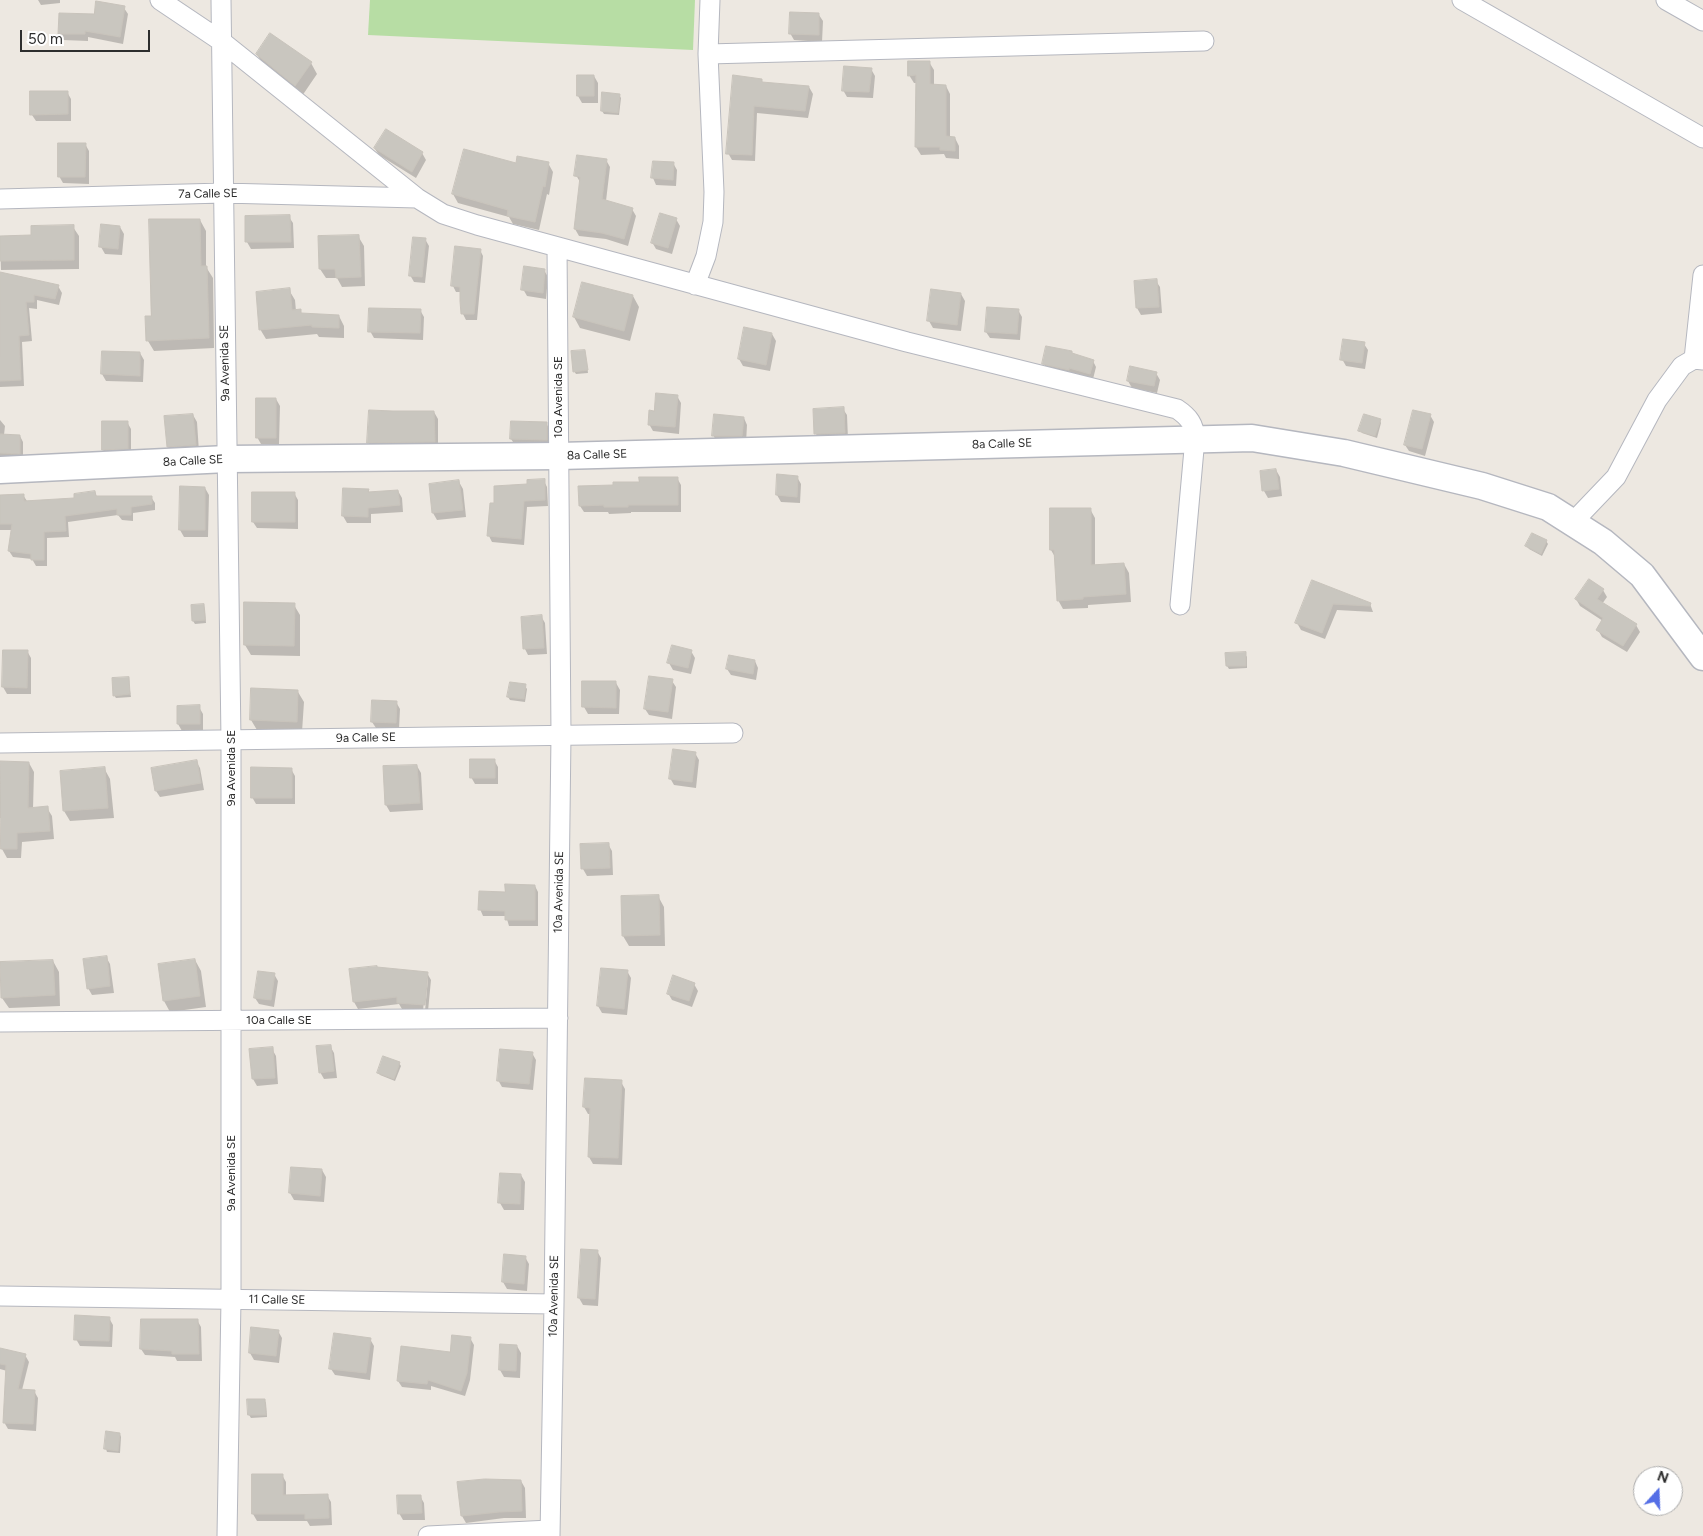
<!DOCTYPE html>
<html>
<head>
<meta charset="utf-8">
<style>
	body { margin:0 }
	#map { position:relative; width:1703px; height:1536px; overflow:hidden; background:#ede8e1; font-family:Figtree,sans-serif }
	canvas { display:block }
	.north { position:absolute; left:1633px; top:1466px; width:50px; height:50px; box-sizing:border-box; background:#fff; border:1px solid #ababab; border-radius:50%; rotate:20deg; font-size:14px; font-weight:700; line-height:20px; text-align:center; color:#2d2d2d }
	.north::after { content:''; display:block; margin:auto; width:18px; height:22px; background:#556fe6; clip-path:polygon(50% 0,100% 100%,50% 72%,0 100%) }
	.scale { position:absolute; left:20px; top:30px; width:130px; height:22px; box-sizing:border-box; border:2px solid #2d2d2d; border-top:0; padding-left:6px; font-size:15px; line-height:18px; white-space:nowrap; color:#2d2d2d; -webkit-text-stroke:4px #fff; paint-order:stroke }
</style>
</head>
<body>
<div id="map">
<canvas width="1703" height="1536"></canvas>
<div class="north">N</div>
<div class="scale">50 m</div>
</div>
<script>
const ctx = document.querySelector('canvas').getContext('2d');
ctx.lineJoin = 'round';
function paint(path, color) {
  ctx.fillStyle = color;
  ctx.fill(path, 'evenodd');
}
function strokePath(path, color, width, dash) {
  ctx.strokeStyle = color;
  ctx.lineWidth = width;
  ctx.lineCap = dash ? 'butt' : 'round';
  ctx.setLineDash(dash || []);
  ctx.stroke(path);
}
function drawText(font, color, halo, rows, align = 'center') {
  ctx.font = font + ' Figtree,sans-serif';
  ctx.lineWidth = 4;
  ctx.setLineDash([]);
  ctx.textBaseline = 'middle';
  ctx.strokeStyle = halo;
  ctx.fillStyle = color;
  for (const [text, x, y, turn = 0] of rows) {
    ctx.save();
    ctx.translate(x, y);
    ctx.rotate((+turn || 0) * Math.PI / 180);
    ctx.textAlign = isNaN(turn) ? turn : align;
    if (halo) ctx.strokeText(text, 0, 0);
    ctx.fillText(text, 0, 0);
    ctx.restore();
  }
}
paint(new Path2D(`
	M370 0H695L693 50 368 35Z`), '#b7dda4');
paint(new Path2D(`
	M38 0H60V3L41 5Z
	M124 8 128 14 123 44 88 37V41L63 40 59 33 95 16Z
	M819 15 823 21 822 42 794 40 790 33Z
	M257 54 311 63 317 74 302 96 263 65Z
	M929 62 934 70V86H946L950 94V138H955L959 146V159L946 158 944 154 921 155 916 147 917 83H914L909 75Z
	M871 69 875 76 873 98 847 97 843 90Z
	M594 76 598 83V103H582L578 96Z
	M761 80 763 83 809 87 813 94 808 118 757 113 755 161 732 160 728 153Z
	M67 92 71 99V121H36L32 115Z
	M619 95 621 98 619 115 604 114 602 111Z
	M386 131 422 153 426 160 416 178 379 155 375 149Z
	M85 144 89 151V184L63 183 59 176Z
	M465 150 517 164 548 163 553 172 549 195 547 194 539 230 513 224 509 217 458 203 453 194Z
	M606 160 610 167 606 201 632 209 636 216 628 246 606 239 579 236 575 229 580 182 576 175Z
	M673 163 677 170 676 186 656 185 653 178Z
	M246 217H289L293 223 294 248 251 249 247 242Z
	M676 219 680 226 672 254 656 249 652 242Z
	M200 220 206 231V267L213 278 214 348 154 351 148 341 152 317Z
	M73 227 79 236V269L1 270 0 237H32Z
	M120 227 124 234 122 255 105 254 101 247Z
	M358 236 364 246 365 286 342 287 337 278H326L320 269Z
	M425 239 429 246 425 283 414 282 410 275Z
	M480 250 483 256 477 320H466L463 314 461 292H456L453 286Z
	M544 270 548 277 546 299 527 296 523 289Z
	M0 274 58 286 62 293 59 305 37 300V309L29 308 32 341 22 342 24 386 0 387Z
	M1156 281 1160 287 1162 313 1141 315 1137 308 1135 282Z
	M289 290 295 300 296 311H300L302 314 339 316 344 326V338L319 337 317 334 266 339 260 329Z
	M961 294 965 301 961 331 933 328 929 321Z
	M633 296 639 307 630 341 580 328 574 317Z
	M420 310 424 317 423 340 374 338 370 331Z
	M1018 310 1022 317 1020 340 990 338 986 332Z
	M772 334 776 341 770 371 743 366 739 359Z
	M1364 344 1368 350 1365 369 1346 366 1342 359Z
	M585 351 588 373 576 374 574 371Z
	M103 352 140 353 144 360 143 382 106 381 102 374Z
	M1071 352 1073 354 1093 361 1096 367 1093 379 1072 373 1071 376 1047 370 1044 364Z
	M1156 373 1160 380 1157 393 1132 388 1128 381Z
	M677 396 681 403 679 434 653 431 649 424 656 412Z
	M276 399 280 406 279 444H261L257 437Z
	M843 409 847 415 848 439 820 441 816 434Z
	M434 412 438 419V449H372L368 442Z
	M193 415 197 422 199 452 172 453 168 447Z
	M1430 415 1434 422 1425 456 1409 451 1405 445Z
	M744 418 747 425 746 443 717 442 713 435Z
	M0 420 5 426 4 435 20 436 23 442V460L0 459Z
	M1380 420 1381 423 1377 438 1362 433 1360 430Z
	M127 422 131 429V455L107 456 103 450Z
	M546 423 550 430V447L515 445 511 439Z
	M1276 470 1280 477 1282 496 1268 498 1264 491Z
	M797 477 801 484 800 503 781 502 777 495Z
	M677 478 681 485V512H631V513L609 514 608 512H584L580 506 641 483Z
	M544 481 547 487 548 506 527 507 524 545 492 542 489 536 496 505 528 486Z
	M459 482 463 489 466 517 437 520 433 513Z
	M205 488 209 495 208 537H184L180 530Z
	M368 490 370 494 398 491 402 498 403 512 371 514V523H347L343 516Z
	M95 493 97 497H151L155 503V510L133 513V521L122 520 118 515 68 522 69 537 47 538V566H36L32 559 13 557 9 551 13 530H0V496L23 495 27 501 76 499Z
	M294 493 298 500V529L257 528 253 522Z
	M1090 509 1095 518V566L1124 564 1129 573 1131 602 1088 605V608L1063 609 1058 600 1055 557 1051 550Z
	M1546 541 1548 544 1542 556 1529 549 1527 546Z
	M1313 582 1370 604 1373 612 1337 610 1325 639 1301 630 1297 623Z
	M1603 590 1607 597 1602 604 1636 625 1640 632 1627 652 1602 637 1598 630 1603 621 1580 606 1576 599Z
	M294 605 300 615V656L251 655 245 645Z
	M204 606 205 609 206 623 195 624 193 621Z
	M541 616 545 623 547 654 528 655 525 649Z
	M27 651 31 658V694H7L3 687Z
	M691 651 695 658 691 674 673 670 669 663Z
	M1245 654 1247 657V668L1229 669 1227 666Z
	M755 661 758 668 756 680 731 675 727 669Z
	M128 678 131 697 116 698 114 695Z
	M672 681 676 687 672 719 649 715 645 709Z
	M616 683 620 690 619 714H588L584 707Z
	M525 686 527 689 525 702 510 700 508 697Z
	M298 692 304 702 302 732 257 730 251 720Z
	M396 702 400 709 399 729 376 728 372 722Z
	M199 707 203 714V731H182L178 724Z
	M695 753 699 760 696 788 674 785 670 778Z
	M494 760 498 767V784H475L471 777Z
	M196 761 200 768 204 790 160 797 156 791Z
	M0 762 29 763 34 772 33 809 47 808 52 816 54 839 22 842 21 858H7L2 849V818H0Z
	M417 766 421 773 423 810 390 812 386 805Z
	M104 768 110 779 114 818 70 821 64 811Z
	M291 769 295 776V804H256L252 797Z
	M608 844 612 851 613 875 587 876 583 869 582 845Z
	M535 886 538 892V926H509L506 916H483L480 909 506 893Z
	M658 896 664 907 665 946H629L623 936Z
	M106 957 110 964 114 993 92 995 88 988Z
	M195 960 201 971 206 1007 170 1012 164 1001 159 965Z
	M53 961 59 972 60 1006 9 1008 2 998Z
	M350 970 427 973 431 980 428 1011H425L428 978H426L423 1011 402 1009 399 1004 358 1009 354 1002Z
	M627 971 631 978 627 1015 602 1013 598 1006Z
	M274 974 278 981 274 1007 259 1004 255 998Z
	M694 984 698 991 692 1007 672 1000 668 993Z
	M330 1046 334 1053 337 1078 324 1079 320 1072Z
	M272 1049 276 1056 278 1084 257 1086 253 1079 251 1050Z
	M532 1053 536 1060 533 1090 502 1087 498 1080Z
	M399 1063 401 1066 395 1081 380 1075 378 1072Z
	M621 1082 625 1089 622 1165 593 1164 589 1157 591 1114H588L584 1107Z
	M322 1170 326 1177 324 1202 294 1200 290 1193Z
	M521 1175 525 1182 524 1210H504L500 1203Z
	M597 1251 601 1258 598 1306 583 1305 579 1298Z
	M525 1257 529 1264 527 1291 507 1289 503 1282Z
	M109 1318 113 1325 112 1347 80 1346 76 1339Z
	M197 1320 201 1327 202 1361H177L175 1357 145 1355 141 1349Z
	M278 1331 282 1338 279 1363 254 1360 250 1353Z
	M470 1338 474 1345 470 1380 465 1396 431 1386V1390L402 1387 398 1381 451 1353Z
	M370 1339 374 1346 370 1380 335 1375 331 1369Z
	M517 1346 521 1353 520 1378 504 1377 500 1370Z
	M0 1349 25 1355 29 1362 22 1390 34 1391 38 1398 36 1431 8 1429 4 1422 7 1371 0 1369Z
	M264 1400 266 1403 267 1417 251 1418 249 1415V1401Z
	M120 1434 121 1437 120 1453 107 1452 106 1449Z
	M253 1475H282L286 1482V1496L327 1495 331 1502 332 1525 310 1526 307 1521H257L253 1514Z
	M521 1481 525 1488 526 1518H504L466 1523 462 1516Z
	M420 1496 424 1503 425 1520H403L399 1513Z`), '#0003');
const building = new Path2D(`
	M96 1 125 6 120 37 85 31V34H58L59 13 94 14Z
	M790 12 819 13V35L789 34Z
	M270 33 312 62 295 86 256 54Z
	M908 61H930V84L946 85V136L955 137V151L940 150V147H915L916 75 908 76Z
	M844 66 872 68 869 92 842 91Z
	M577 75H594V96H577Z
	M733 75 762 79V82L809 86 805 111 754 106 752 155 726 154Z
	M30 91H68V114L30 115Z
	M602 92 620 94 618 113 601 111Z
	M386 129 423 152 412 172 374 148Z
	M58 143H86L85 177H58Z
	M464 149 516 163 517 156 549 162 545 187 543 186 535 222 507 216 508 210 452 194Z
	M577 155 607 159 602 199 633 208 624 239 602 233 574 229 580 177 574 176Z
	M653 161 674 162 673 180 651 178Z
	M660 213 677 218 668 248 651 243Z
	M290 215 291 242H245V216Z
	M149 219H200L201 266H207L209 338 146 341 145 316H151Z
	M101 224 120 226 118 249 99 247Z
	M74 225V260L0 261V236L31 235V226Z
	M359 235 361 277 336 278 335 269H319L318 236Z
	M413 237 426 238 422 277 409 276Z
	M455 246 481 249 474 314H461L460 301V287L451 286Z
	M524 266 545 269 543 293 521 290Z
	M0 272 59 285 55 299 34 295V302H26L29 335 19 336 21 380 0 381Z
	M1157 279 1159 307 1136 308 1134 281Z
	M582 282 633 295 624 331 573 317Z
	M290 288 292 310 301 309V313L339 315V328L312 327V325L259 330 256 292Z
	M931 289 961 293 957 325 927 321Z
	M987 307 1019 309 1017 334 985 332Z
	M369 308 421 309 420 333 368 332Z
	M744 327 772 333 766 365 738 359Z
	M1343 339 1365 342 1362 363 1340 360Z
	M1046 346 1072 351V353L1094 360 1090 374 1069 368V370L1042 364Z
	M585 350 588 370 573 372 571 351Z
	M102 351 140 352V376L101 374Z
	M1130 366 1157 372 1154 386 1127 381Z
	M656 393 678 395 675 427 648 425 649 410 654 411Z
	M256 398H276V438H256Z
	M844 407 845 433 814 434 813 409Z
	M369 410 393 411H434L435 442 367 443Z
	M1413 410 1431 414 1422 449 1404 445Z
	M193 414 196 445 167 447 164 416Z
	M714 414 744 417 742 436H712Z
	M1364 414 1381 419 1375 436 1358 431Z
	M102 421H128V449L102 450Z
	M511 421 547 422V440L510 439Z
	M0 434 20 435V454L0 453Z
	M1276 469 1279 489 1262 491 1260 471Z
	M777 474 798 476 797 497 776 495Z
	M639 477H678V505H628V507H604V505L579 506 578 486 613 485V482H639Z
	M545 479V500L524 501 521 539 487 536 490 503H494V486L527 484V480Z
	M459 480 463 510 432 513 429 484Z
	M180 486 205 487V530H179Z
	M343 488 369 489 368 492 398 490 400 505 368 508V517L342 516Z
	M95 491 96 496H152V504L131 507V515H117V509L65 516 66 531 44 532V560H31V554L8 551 12 524H0V495L24 494V501L74 498V494Z
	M252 492H295V522H252Z
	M1050 508H1091V565L1124 563 1126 594 1083 597V599L1057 601 1054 550H1050Z
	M1532 533 1547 540 1541 554 1525 546Z
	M1589 579 1604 589 1597 599 1637 624 1623 646 1596 630 1603 618 1575 599Z
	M1312 580 1371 603 1370 606 1333 604 1322 633 1295 623Z
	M244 602 295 603 294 646 244 645Z
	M204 604 205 620 192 621 191 605Z
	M542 615 544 648 523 649 521 617Z
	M672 645 692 650 688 668 667 663Z
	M3 650H28L27 688 2 687Z
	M1246 652V666H1226L1225 653Z
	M729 655 755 660 753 674 726 669Z
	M649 676 673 679 668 712 644 709Z
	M129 677 130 694 113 696 112 678Z
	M582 681H616V708L582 707Z
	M510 682 526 684 524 699 507 697Z
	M251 688 298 690 297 722 250 720Z
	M372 700 397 701 396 723 371 722Z
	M200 705V724H177V706Z
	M673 749 696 752 692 782 669 779Z
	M470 759H495V778H470Z
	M197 760 201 783 155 791 151 768Z
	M0 761 29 762 28 808 48 806 50 831 17 833V849H1Z
	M417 765 420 803 385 805 383 766Z
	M105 767 108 808 63 811 60 771Z
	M251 767 292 768V798H251Z
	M609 843 610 868 581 869 580 844Z
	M505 884 535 885V920H505V911L478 910 479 891 505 892Z
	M659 895 660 935 622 936 621 896Z
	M107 956 110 986 87 989 83 959Z
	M195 959 200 996 163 1001 158 964Z
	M53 960 55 995 1 998 0 962Z
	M377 966V967L428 972 425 1005 397 1003V997L353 1002 349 969Z
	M601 968 628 970 624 1009 597 1006Z
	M258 971 275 973 271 1000 254 998Z
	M673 975 695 983 689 1001 667 994Z
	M331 1045 334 1071 319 1073 316 1046Z
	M273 1047 275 1078 252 1079 249 1049Z
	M500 1049 533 1052 529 1084 497 1081Z
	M383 1056 400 1062 394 1079 377 1073Z
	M585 1078 622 1080 618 1158 588 1157 590 1108 583 1107Z
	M291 1167 322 1169 320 1196 289 1193Z
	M500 1173 521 1174 520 1204 498 1203Z
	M581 1249 598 1250 595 1299 578 1298Z
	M504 1254 526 1256 524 1284 502 1282Z
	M75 1315 110 1317 109 1341 74 1340Z
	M141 1319H198L199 1354H172V1351L140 1349Z
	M251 1327 279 1330 276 1356 249 1353Z
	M334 1333 371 1338 366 1373 329 1369Z
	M452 1335 471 1337 467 1373 461 1391 428 1380 427 1384 397 1381 401 1346 450 1352Z
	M500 1344 517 1345 516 1371 499 1370Z
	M0 1348 26 1354 18 1389 35 1390 33 1424 3 1423 6 1365 0 1364Z
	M247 1399H265L266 1415H248Z
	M106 1431 120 1433 118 1451 104 1449Z
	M252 1474H283V1495L328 1494 329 1518 305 1519V1514H252Z
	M485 1479 521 1480 522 1511 499 1512 461 1516 457 1482Z
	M397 1495H421L422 1513 398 1514Z`);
paint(building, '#c9c6bf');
strokePath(building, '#c8c3bb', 1);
const street = new Path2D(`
	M160 0 221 41 417 198 443 214 477 225 907 342 1177 409C1189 417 1194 424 1195 438L1180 605
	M221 0 231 740V1299L227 1536
	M1462 0 1703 138
	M1666 0 1703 21
	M708 54 1204 41
	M0 199 223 193 417 198
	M695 285 706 256 713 222 714 192 708 54 710 0
	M1694 359 1703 275
	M1573 522 1616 477 1657 400 1682 366 1694 359 1703 360
	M0 743 733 733
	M0 1022 558 1018
	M0 1296 554 1304
	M428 1536 550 1530
	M550 1536 554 1304 561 735 557 247`);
const secondary = new Path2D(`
	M0 470 227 459 559 456 1252 438 1344 453 1482 486 1548 507 1603 542 1642 575 1703 657`);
strokePath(street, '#b5b7bf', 21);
strokePath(secondary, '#b5b7bf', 29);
strokePath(street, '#fff', 19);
strokePath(secondary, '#fff', 26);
drawText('12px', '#2d2d2d', '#fff', [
	["7a Calle SE",208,194,-1],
	["9a Avenida SE",225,363,-91],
	["10a Avenida SE",558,397,-90],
	["8a Calle SE",1002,444,-2],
	["8a Calle SE",597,455,-2],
	["8a Calle SE",193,461,-3],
	["9a Calle SE",366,738,-1],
	["9a Avenida SE",231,768,-90],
	["10a Avenida SE",559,892,-89],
	["10a Calle SE",279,1020],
	["9a Avenida SE",231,1173,-90],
	["10a Avenida SE",554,1296,-89],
	["11 Calle SE",277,1300,1]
]);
</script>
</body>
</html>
